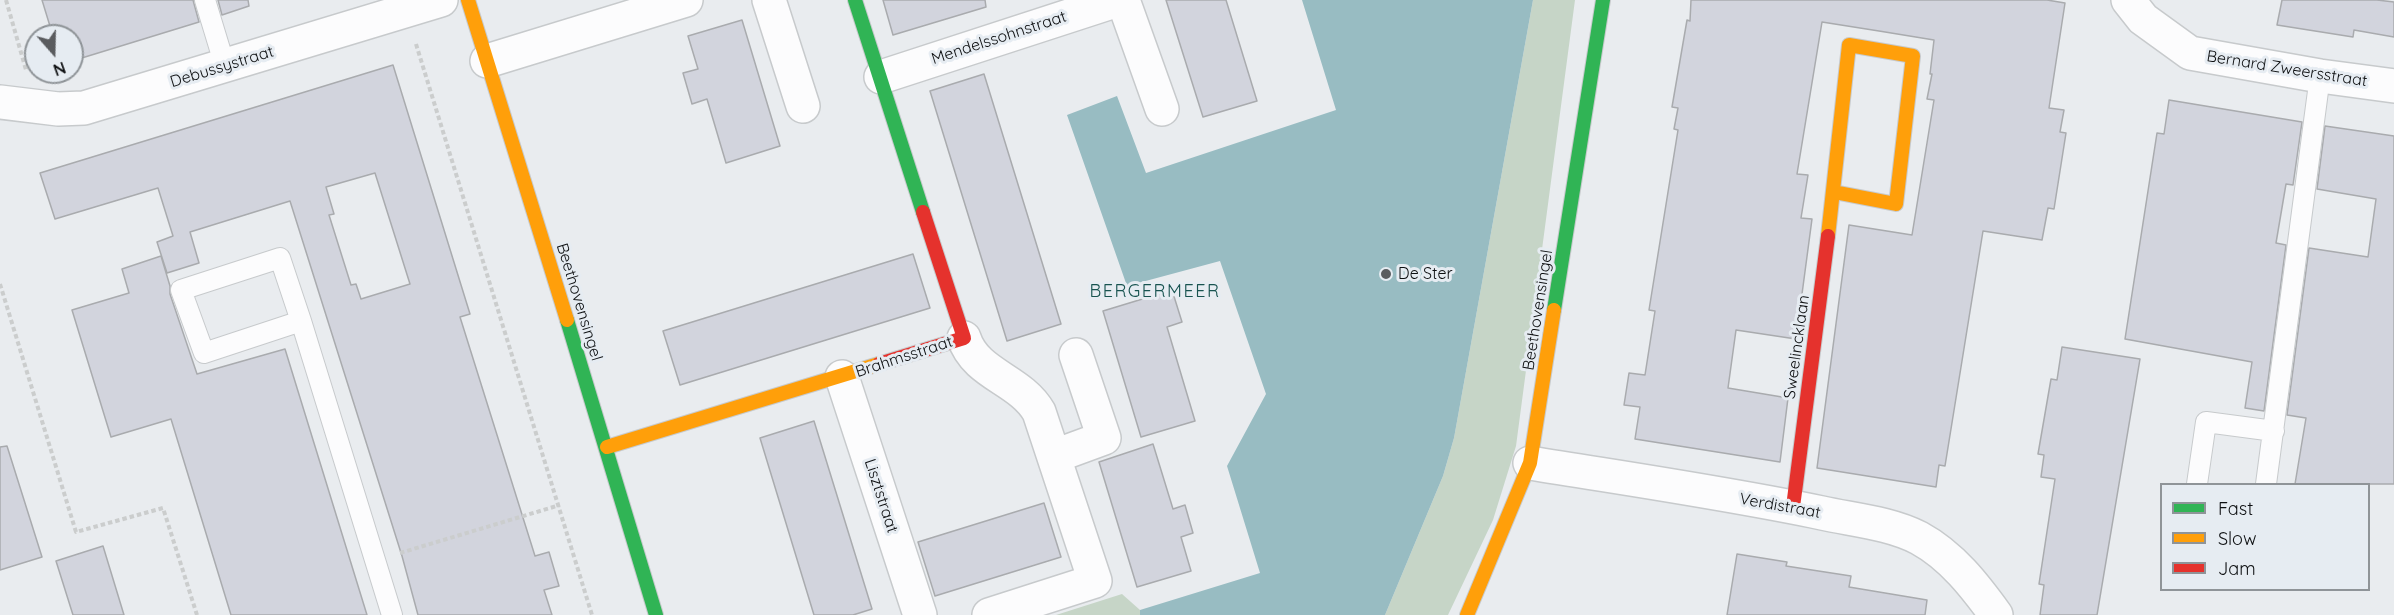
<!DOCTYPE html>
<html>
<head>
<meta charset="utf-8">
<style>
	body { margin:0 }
	#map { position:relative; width:2394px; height:615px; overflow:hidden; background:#e9ecef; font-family:Quicksand,sans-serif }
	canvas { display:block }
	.legend { position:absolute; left:2160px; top:483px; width:210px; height:108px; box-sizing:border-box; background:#e6ecf2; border:2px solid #8f9498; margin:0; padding:8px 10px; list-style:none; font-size:18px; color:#0d0f11 }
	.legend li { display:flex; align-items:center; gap:12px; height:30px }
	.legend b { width:30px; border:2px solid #8f9498 }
	.north { position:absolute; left:24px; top:24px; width:60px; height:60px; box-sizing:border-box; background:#e6ecf2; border:2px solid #8f9498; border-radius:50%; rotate:160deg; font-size:16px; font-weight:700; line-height:24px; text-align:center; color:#0d0f11 }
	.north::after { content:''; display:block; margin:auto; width:21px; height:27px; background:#5a5c5f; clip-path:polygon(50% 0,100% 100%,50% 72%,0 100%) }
</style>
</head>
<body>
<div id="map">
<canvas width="2394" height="615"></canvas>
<ul class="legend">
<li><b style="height:8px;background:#30b455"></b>Fast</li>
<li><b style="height:8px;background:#ff9f0a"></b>Slow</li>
<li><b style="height:8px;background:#e5322d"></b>Jam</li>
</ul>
<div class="north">N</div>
</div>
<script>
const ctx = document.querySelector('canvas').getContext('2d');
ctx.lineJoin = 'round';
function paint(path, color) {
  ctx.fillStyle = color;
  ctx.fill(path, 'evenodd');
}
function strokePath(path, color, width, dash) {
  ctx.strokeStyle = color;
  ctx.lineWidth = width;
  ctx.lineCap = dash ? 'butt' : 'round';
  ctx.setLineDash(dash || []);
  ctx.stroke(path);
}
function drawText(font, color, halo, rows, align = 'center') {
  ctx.font = font + ' Quicksand,sans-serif';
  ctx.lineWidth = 6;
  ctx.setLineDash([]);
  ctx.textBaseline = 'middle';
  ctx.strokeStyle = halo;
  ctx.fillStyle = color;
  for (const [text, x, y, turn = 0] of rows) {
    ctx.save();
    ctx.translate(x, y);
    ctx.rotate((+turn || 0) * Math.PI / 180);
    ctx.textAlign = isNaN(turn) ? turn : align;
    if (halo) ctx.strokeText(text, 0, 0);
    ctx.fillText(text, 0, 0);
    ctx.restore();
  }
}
paint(new Path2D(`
	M1533 0H1575L1516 446 1493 520 1448 615H1385L1443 476 1454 438Z
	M1122 594 1140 610V615H1056Z`), '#c6d5c7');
paint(new Path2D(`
	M1302 0H1533L1454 438 1443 476 1385 615H1140V610L1260 573 1227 466 1266 394 1220 261 1127 286 1067 115 1117 96 1146 173 1336 110Z`), '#98bcc2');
const building = new Path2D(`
	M42 0H193L199 22 72 61V36H53Z
	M218 0H248L249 6 222 15Z
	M883 0H985L986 7 893 35Z
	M1166 0H1226L1257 101 1203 117Z
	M1691 0H2047L2065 3 2049 108 2064 110 2060 132 2066 133 2054 209 2048 208 2042 240 1983 231 1945 466 1939 465 1936 487 1817 468 1849 225 1912 235 1934 100 1927 99 1932 74H1930L1934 40 1879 31 1822 22 1797 174 1808 175 1801 218 1812 219 1796 339 1736 330 1728 388 1788 398 1780 462 1635 439 1640 407 1624 405 1629 373 1645 375 1655 311 1649 310 1678 130 1674 129 1678 108 1672 107 1687 20 1690 21Z
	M2282 0H2377L2394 2V37L2354 30 2353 37 2277 25Z
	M742 20 780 146 726 163 707 99 692 104 683 73 698 69 688 36Z
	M393 65 470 314 460 317 535 556 549 552 559 586 544 590 552 615H418L402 556 290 201 190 232 199 263 167 273 157 242 173 236 158 188 55 219 40 173ZM375 173 410 284 361 299 356 284 351 285 329 215 334 214 326 187Z
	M984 74 1061 324 1007 341 930 91Z
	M2169 100 2302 122 2293 185 2286 184 2276 243 2286 245 2264 411 2245 408 2252 362 2125 339 2157 133 2164 134Z
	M2325 126 2394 136V484H2295L2306 418 2287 415 2309 248 2368 257 2376 199 2317 189Z
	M913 254 930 308 680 385 663 331Z
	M161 256 170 286V294L197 374 285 349 367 615H231L171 419 111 437 72 310 129 293 122 269Z
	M1172 290 1182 322 1167 327 1195 421 1141 437 1103 311Z
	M2062 347 2140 359 2097 615H2040L2044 585 2039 584 2055 479 2041 477 2044 455 2038 454 2051 379 2057 380Z
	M814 421 872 609 853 615H814L760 438Z
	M1153 444 1173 509 1185 505 1193 533 1181 537 1191 571 1137 587 1099 462Z
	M7 446 42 557 0 570V447Z
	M1044 503 1061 557 935 596 918 542Z
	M103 546 124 615H73L56 561Z
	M1737 554 1787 562 1786 566 1851 576 1849 587 1927 600 1925 615H1727Z`);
paint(building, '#d2d4dd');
strokePath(building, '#a9abae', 1.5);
const lane = new Path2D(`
	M205 0 225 66
	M280 258 301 321 204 353 181 290Z
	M301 321 392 615
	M2197 484 2206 422 2274 431
	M2266 484 2320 76`);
const street = new Path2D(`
	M769 0 803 106
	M1123 0 1162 109
	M2128 0 2143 19 2190 53 2320 76 2394 86
	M487 61 686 0
	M881 77 1118 0
	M0 102 58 109 84 108 441 0
	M964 338C976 375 1020 379 1039 412L1095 581 989 615
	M842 377 920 615
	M1055 456 1104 438 1076 355
	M1530 463C1628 479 1726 493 1822 513 1854 520 1890 523 1919 538 1952 556 1975 586 1996 615`);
const fast = new Path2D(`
	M855 0 923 212
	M1554 310 1603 0
	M567 320 656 615`);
const slow = new Path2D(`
	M468 0 567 320
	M1828 236 1849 45 1913 56 1896 204 1834 192
	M607 447 879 364
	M1467 615 1530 463 1554 310`);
const jam = new Path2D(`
	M879 364 964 338 923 212
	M1793 507 1828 236`);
strokePath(lane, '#c7cacc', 22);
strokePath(street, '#c7cacc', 36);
strokePath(fast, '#c7cacc', 16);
strokePath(slow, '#c7cacc', 16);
strokePath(jam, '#c7cacc', 16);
strokePath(new Path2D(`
	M6 0 26 70
	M416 44 592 615
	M0 284 76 532 163 508 197 615
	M400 553 560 505`), '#cbcdcd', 4, [4.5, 3]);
strokePath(lane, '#fcfcfd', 20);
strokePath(street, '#fcfcfd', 33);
strokePath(fast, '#30b455', 14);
strokePath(slow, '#ff9f0a', 14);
strokePath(jam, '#e5322d', 14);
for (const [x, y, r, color] of [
	[1386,274,6,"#5a5c5f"]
]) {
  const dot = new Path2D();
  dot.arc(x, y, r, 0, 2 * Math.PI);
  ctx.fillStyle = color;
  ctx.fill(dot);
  strokePath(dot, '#e6ecf2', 2);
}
drawText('16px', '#0d0f11', '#e6ecf2', [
	["Mendelssohnstraat",999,38,-18],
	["Debussystraat",222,67,-17],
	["Bernard Zweersstraat",2287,69,9],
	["Beethovensingel",579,302,73],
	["Beethovensingel",1538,310,-81],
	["Sweelincklaan",1797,347,-82],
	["Brahmsstraat",904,357,-18],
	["Lisztstraat",881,496,72],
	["Verdistraat",1780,506,10]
]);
drawText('16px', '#0d0f11', '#e6ecf2', [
	["De Ster",1398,274]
], 'left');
ctx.letterSpacing = '1.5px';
drawText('18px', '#175350', '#e6ecf2', [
	["BERGERMEER",1155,292]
]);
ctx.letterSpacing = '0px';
</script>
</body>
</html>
